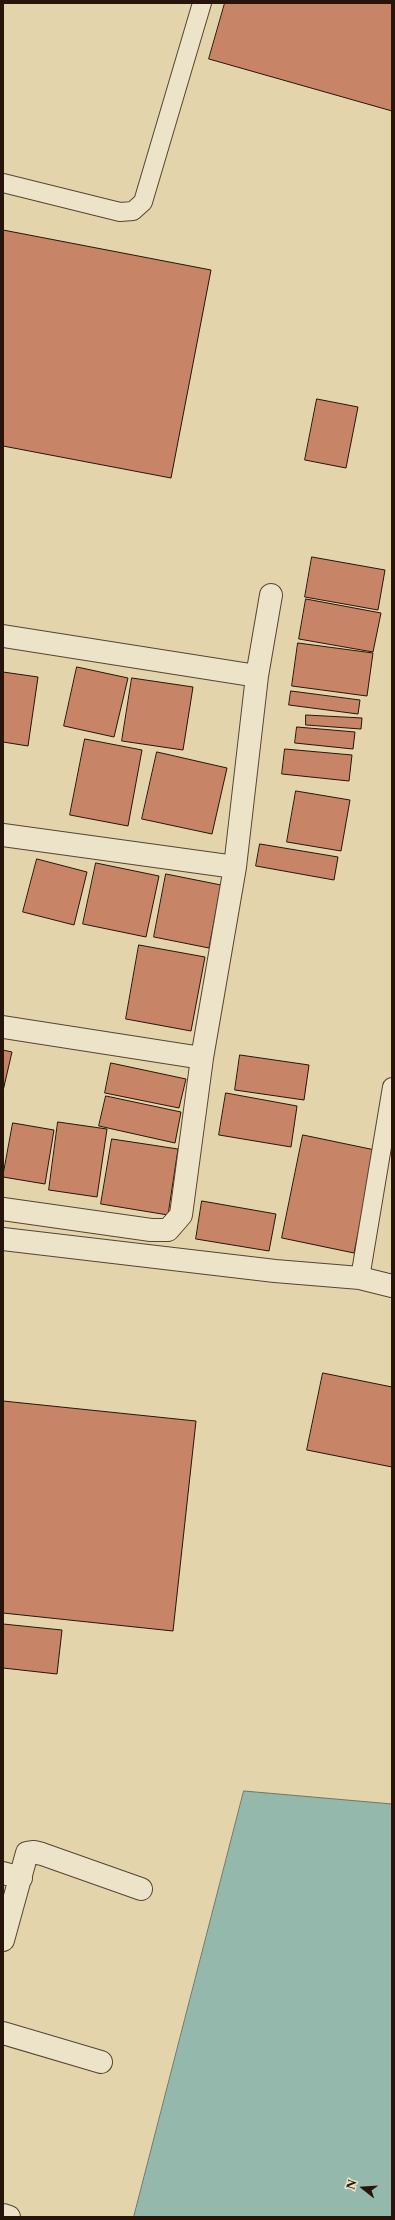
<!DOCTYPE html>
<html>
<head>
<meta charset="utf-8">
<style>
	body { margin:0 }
	#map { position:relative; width:395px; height:2220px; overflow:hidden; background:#e3d4ab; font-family:"Libre Caslon Text",serif }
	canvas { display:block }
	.frame { position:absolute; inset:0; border:4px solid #27150a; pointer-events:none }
	.north { position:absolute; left:343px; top:2168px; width:40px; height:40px; -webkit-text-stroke:3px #ede3c8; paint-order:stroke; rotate:287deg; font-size:11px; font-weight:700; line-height:16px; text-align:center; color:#27150a }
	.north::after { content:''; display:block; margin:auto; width:14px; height:18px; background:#27150a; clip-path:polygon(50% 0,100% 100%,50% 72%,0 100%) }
</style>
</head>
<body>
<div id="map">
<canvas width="395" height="2220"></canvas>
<div class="frame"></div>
<div class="north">N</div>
</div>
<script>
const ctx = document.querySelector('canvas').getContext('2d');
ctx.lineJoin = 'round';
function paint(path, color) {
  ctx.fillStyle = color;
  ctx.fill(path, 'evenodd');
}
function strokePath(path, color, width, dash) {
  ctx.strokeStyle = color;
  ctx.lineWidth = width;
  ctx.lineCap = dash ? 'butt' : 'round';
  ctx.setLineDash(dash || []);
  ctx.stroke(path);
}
const water = new Path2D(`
	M244 1791 392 1804V2217H134Z`);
paint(water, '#95b8ac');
strokePath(water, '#69776b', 1);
const building = new Path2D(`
	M225 3H392V111L209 59Z
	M3 230 211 270 171 478 3 446Z
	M317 399 358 407 346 468 305 460Z
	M312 557 385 570 378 610 305 597Z
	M306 599 381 613 373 652 299 639Z
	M298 643 373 653 367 696 292 686Z
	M77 667 128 678 114 737 64 726Z
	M3 672 38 677 28 746 3 742Z
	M132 678 193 687 183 750 122 741Z
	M291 691 360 700 358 714 289 705Z
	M306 715 362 718 361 729 306 725Z
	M297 727 355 732 353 749 295 743Z
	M85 739 142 750 128 826 70 815Z
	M285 749 352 755 349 781 282 774Z
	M157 752 227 768 212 834 142 819Z
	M296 791 350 800 341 851 287 842Z
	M260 844 338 857 334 880 256 866Z
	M37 859 87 872 74 925 23 912Z
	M96 863 159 876 146 937 83 924Z
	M166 874 221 885 209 948 154 937Z
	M139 945 205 957 191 1031 126 1019Z
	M3 1050 12 1052 3 1091Z
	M240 1055 309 1065 304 1100 235 1090Z
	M111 1063 186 1079 179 1108 105 1093Z
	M226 1093 297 1106 291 1147 219 1135Z
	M106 1096 181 1112 175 1143 99 1126Z
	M58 1122 107 1129 97 1197 49 1190Z
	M13 1123 54 1130 45 1184 3 1177Z
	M303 1135 375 1150 354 1253 282 1238Z
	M112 1139 178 1149 168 1215 101 1204Z
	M202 1201 276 1214 269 1251 196 1239Z
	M323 1373 392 1387V1467L307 1450Z
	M3 1401 196 1421 173 1631 3 1613Z
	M3 1624 62 1630 57 1674 3 1668Z`);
paint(building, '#c78467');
strokePath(building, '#27150a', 1);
const service = new Path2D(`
	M3 183 120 212 133 211 143 202 202 3
	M360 1278 392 1087`);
const minor = new Path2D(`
	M3 636 257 676
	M3 835 235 867
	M3 1027 202 1058
	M3 1209 151 1230H168L181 1215 202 1058 235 867 257 676 271 595
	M3 1239 275 1271 360 1278 392 1286
	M3 1873 21 1878
	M3 1940 27 1853 34 1852 42 1854 141 1889
	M3 2033 101 2062
	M3 2215 9 2217`);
strokePath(service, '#564532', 20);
strokePath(minor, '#564532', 24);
strokePath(service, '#ede3c8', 18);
strokePath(minor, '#ede3c8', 22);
</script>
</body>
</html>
